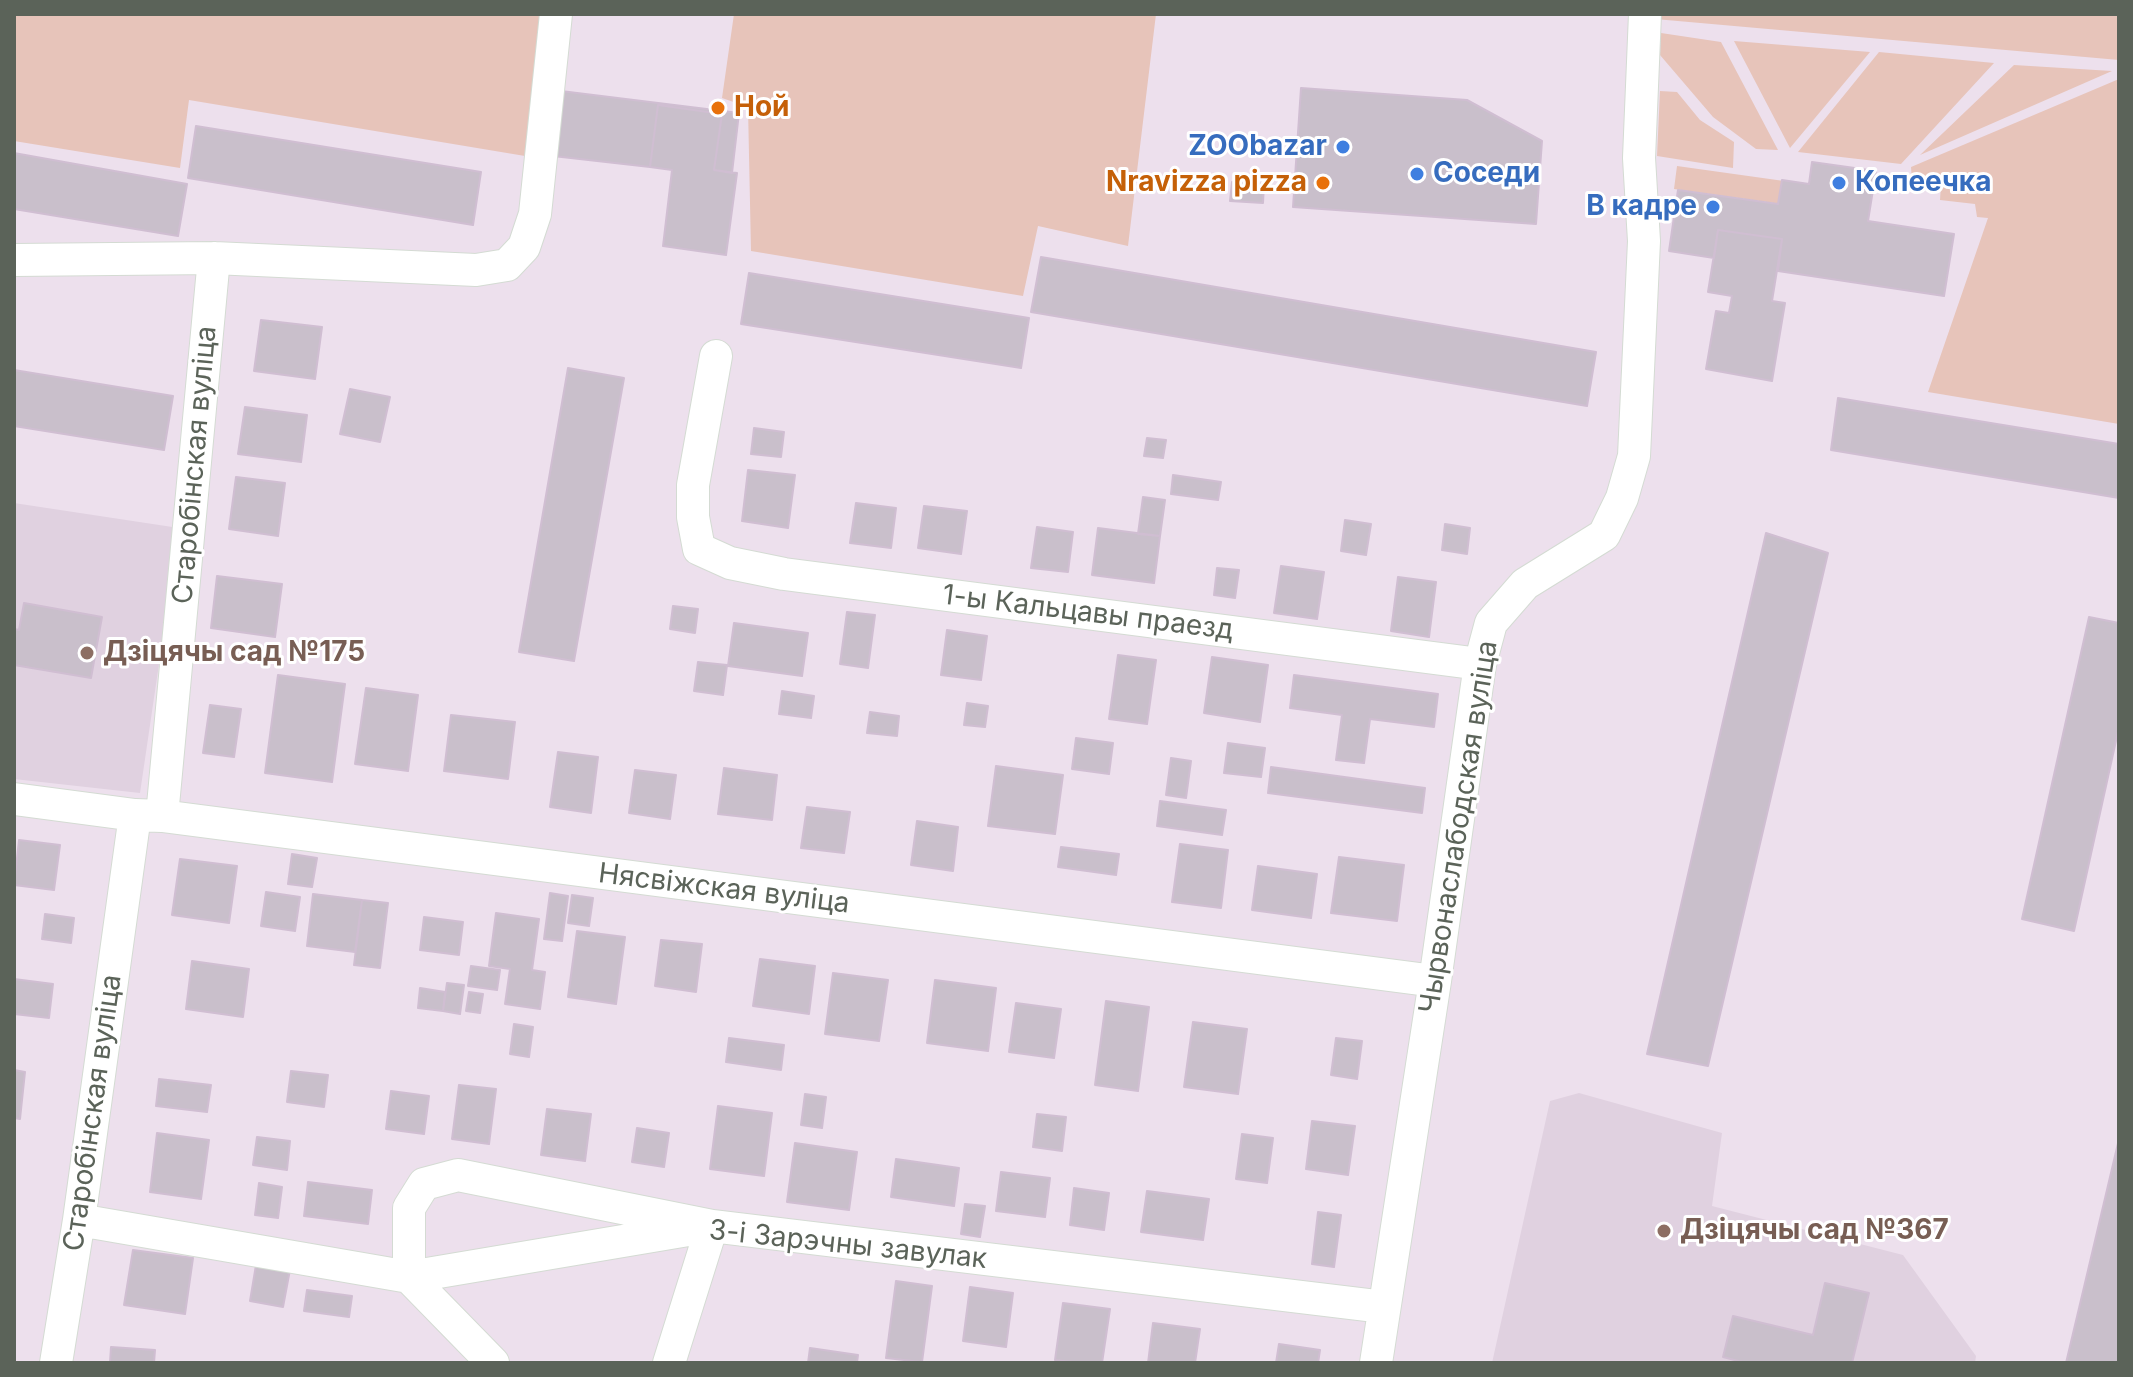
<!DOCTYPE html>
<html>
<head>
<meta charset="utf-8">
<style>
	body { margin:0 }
	#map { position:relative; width:2133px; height:1377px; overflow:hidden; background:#ede0ed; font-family:Inter,sans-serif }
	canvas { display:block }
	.frame { position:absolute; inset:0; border:16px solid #5b6359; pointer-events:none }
</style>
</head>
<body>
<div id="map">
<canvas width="2133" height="1377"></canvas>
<div class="frame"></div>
</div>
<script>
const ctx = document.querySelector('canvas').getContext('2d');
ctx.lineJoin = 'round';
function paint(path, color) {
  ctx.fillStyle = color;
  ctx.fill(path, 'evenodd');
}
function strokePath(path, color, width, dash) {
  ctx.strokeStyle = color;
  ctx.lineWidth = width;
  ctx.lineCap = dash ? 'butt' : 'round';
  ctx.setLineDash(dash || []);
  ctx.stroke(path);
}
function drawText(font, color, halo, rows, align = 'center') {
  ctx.font = font + ' Inter,sans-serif';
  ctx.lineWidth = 6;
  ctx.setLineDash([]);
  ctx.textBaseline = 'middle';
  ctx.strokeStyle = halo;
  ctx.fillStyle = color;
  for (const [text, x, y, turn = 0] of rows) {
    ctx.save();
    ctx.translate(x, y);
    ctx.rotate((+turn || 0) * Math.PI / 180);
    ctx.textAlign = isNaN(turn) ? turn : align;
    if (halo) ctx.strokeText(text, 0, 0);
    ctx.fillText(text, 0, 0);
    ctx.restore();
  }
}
paint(new Path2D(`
	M14 503 179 528 140 793 14 779Z
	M1579 1093 1722 1133 1712 1206 1903 1255 1976 1356 1975 1363H1492L1550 1101Z`), '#e0d1e0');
paint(new Path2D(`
	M14 14H540L525 156 189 100 180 168 14 141Z
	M734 14H1156L1128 246 1038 226 1023 296 751 251 748 107 722 98Z
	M1657 14 2119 15V60L1655 19Z
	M1661 33 1721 42 1778 150 1756 149 1713 117 1660 55Z
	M1734 41 1870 52 1790 148Z
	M1879 52 1994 63 1901 164 1798 152Z
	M2014 65 2112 71 1920 155Z
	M2119 79V424L1928 392 1988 218 1977 217 1975 204 1940 200 1941 184 1912 180 1911 167Z
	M1660 91 1677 92 1700 120 1734 142 1733 168 1657 156Z
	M1677 166 1784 181 1781 204 1674 189Z`), '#e7c4ba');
const building = new Path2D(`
	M1301 88 1467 100 1542 141 1536 224 1293 207Z
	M561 91 739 113 732 173 714 170 722 114 658 105 650 167 553 156Z
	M658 105 722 114 714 170 737 173 726 255 663 246 672 170 650 167Z
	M196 126 481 172 473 225 188 178Z
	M14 153 187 184 178 236 14 209Z
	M1812 162 1876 171 1868 221 1954 234 1944 296 1778 271 1782 239 1718 230 1714 258 1669 251 1678 190 1778 204 1782 180 1809 184Z
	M1232 182 1264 184 1263 203 1230 201Z
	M1718 230 1782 239 1772 301 1785 303 1772 381 1706 369 1716 311 1729 313 1732 296 1708 292Z
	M1041 257 1596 352 1587 406 1031 312Z
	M749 273 1029 318 1021 368 741 324Z
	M261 320 322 327 315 379 254 371Z
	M568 368 624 378 574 661 519 652Z
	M14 370 173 396 164 450 14 426Z
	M350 389 390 397 380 442 340 434Z
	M1838 398 2119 444V498L1831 450Z
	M245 407 307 415 301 462 238 454Z
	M754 428 784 432 781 457 751 454Z
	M1147 438 1166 440 1163 458 1144 456Z
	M748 470 795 475 788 528 742 521Z
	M1173 475 1221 482 1218 500 1171 494Z
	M236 477 285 483 278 536 229 529Z
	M1143 497 1165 500 1160 536 1138 534Z
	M856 503 896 508 891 548 850 543Z
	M924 506 967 511 961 554 918 548Z
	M1345 520 1371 524 1366 555 1341 551Z
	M1445 524 1470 528 1467 554 1442 550Z
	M1037 527 1073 532 1068 572 1031 568Z
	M1098 528 1160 536 1154 583 1092 575Z
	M1766 533 1828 553 1708 1066 1647 1054Z
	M1281 566 1324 572 1317 619 1274 613Z
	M1217 568 1239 570 1235 598 1214 595Z
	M217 576 282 584 275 637 211 628Z
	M1398 577 1436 582 1429 637 1391 631Z
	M24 603 102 617 91 678 14 665V629L19 630Z
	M673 606 698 609 695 633 670 629Z
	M847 612 875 615 868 668 840 664Z
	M2089 617 2119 623V727L2074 931 2022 919Z
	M734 623 808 633 802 676 728 666Z
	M947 630 987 636 981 680 941 675Z
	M1118 655 1156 660 1147 724 1109 719Z
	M1212 657 1268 665 1260 722 1204 713Z
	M698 662 727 665 723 695 694 691Z
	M278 675 345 684 332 782 265 773Z
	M1294 675 1438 694 1434 727 1370 719 1364 763 1336 760 1342 715 1290 708Z
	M366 688 418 695 408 771 355 764Z
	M782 691 814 696 811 718 779 714Z
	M967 703 988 706 985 727 964 725Z
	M210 705 241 709 234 757 203 753Z
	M870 712 899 716 897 736 867 733Z
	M451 715 515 722 508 779 444 771Z
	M1076 738 1113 743 1109 774 1072 769Z
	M1228 743 1265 748 1261 777 1224 773Z
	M558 752 598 757 591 813 550 807Z
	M1171 758 1191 761 1186 798 1166 795Z
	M996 766 1063 775 1055 834 988 826Z
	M1271 767 1425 788 1422 813 1268 793Z
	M724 768 777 775 772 820 718 814Z
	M635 770 676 775 670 819 629 813Z
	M1160 801 1226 810 1222 835 1157 826Z
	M807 807 850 812 844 853 801 848Z
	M917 821 958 827 953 871 911 865Z
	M19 840 60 845 54 890 14 885Z
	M1180 844 1228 850 1221 908 1172 902Z
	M1061 847 1119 854 1116 875 1058 867Z
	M292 854 317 858 312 887 288 884Z
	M1339 857 1404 865 1397 921 1331 913Z
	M180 859 237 866 229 923 172 915Z
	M1258 866 1317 874 1311 918 1252 910Z
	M266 892 300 897 295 931 261 926Z
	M550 893 568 896 562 941 544 939Z
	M313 894 362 900 355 952 307 946Z
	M572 895 593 898 589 926 568 923Z
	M362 900 388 903 380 968 354 965Z
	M496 913 539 919 532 970 545 972 540 1009 505 1004 510 969 489 966Z
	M45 914 74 918 71 943 42 939Z
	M424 917 463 922 459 955 420 950Z
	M577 931 625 937 616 1004 568 997Z
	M661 940 702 944 696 992 655 986Z
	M760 959 815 966 809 1014 753 1006Z
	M192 961 249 969 243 1017 186 1009Z
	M471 966 500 970 497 990 468 986Z
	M833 973 888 980 879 1041 825 1034Z
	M14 979 53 984 49 1018 14 1014Z
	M935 980 996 988 988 1051 927 1043Z
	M447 983 464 985 460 1014 443 1011Z
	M420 988 445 992 443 1011 418 1008Z
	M469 992 483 994 480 1013 466 1011Z
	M1106 1001 1149 1007 1138 1091 1095 1085Z
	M1016 1003 1061 1009 1054 1058 1009 1052Z
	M1193 1022 1247 1029 1238 1094 1184 1087Z
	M514 1024 533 1027 529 1057 510 1054Z
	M729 1038 784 1045 781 1070 726 1062Z
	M1336 1038 1362 1041 1357 1079 1331 1075Z
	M14 1070 25 1072 20 1119 14 1118Z
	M291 1071 328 1075 324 1107 287 1102Z
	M159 1079 211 1085 207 1112 156 1106Z
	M459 1085 496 1089 489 1144 452 1139Z
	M391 1091 429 1096 424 1134 386 1129Z
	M805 1094 826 1097 822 1128 801 1125Z
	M718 1106 772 1113 764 1176 710 1169Z
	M547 1109 591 1114 585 1161 541 1155Z
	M1037 1114 1066 1117 1062 1151 1033 1147Z
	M1312 1121 1355 1126 1348 1175 1306 1169Z
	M637 1128 669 1133 664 1167 632 1162Z
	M157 1133 209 1140 201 1199 150 1192Z
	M1242 1134 1273 1138 1267 1183 1236 1179Z
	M257 1137 290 1141 287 1170 253 1165Z
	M2119 1139V1363H2066L2085 1283Z
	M795 1143 857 1152 849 1210 787 1202Z
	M896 1159 959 1168 954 1206 891 1197Z
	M1001 1172 1050 1178 1045 1217 996 1211Z
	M308 1182 372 1190 368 1224 304 1216Z
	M259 1183 282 1187 278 1218 255 1215Z
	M1074 1188 1109 1193 1104 1230 1070 1225Z
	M1147 1191 1209 1199 1203 1240 1141 1232Z
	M965 1204 985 1206 980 1237 961 1234Z
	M1318 1212 1341 1215 1334 1267 1312 1264Z
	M133 1250 193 1258 185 1314 124 1305Z
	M258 1253 292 1259 283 1307 250 1301Z
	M896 1281 932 1286 922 1362 886 1358Z
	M1825 1283 1869 1293 1852 1363H1746L1723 1357 1733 1316 1813 1335Z
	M970 1287 1013 1293 1006 1347 963 1341Z
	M307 1290 352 1296 349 1317 304 1311Z
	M1063 1303 1110 1309 1102 1363H1081L1055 1360Z
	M1153 1323 1200 1329 1195 1363H1148Z
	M1279 1344 1320 1350 1318 1363H1276Z
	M111 1347 155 1350 154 1363H110Z
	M810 1348 858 1355 857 1363H808Z`);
paint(building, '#c9bfcb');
strokePath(building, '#d0bed2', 2);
const minor = new Path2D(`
	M14 260 214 258 476 270 507 265 524 247 535 214 556 14
	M716 356 693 485V517L699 549 730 563 784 574 1480 664
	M14 799 135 815 162 816 1435 981
	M162 816 214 258
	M79 1220 409 1277 712 1226 1384 1307
	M56 1363 79 1220 135 815
	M493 1363 409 1277V1208L424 1184 458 1175 712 1226 669 1363
	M1376 1363 1435 981 1480 664 1491 623 1525 584 1604 535 1622 498 1634 456 1644 241 1639 158 1645 14`);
strokePath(minor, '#d4dbd3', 34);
strokePath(minor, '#fff', 32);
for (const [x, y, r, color] of [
	[718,108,8,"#e8710a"],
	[1343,147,8,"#3f7fe0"],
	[1417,174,8,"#3f7fe0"],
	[1323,183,8,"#e8710a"],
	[1839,183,8,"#3f7fe0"],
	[1713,207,8,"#3f7fe0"],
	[87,653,8,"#8d6e63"],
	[1664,1231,8,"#8d6e63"]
]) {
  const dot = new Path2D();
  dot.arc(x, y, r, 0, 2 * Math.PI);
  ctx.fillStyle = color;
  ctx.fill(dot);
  strokePath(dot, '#fff', 3);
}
drawText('bold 28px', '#c56008', '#fff', [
	["Ной",734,108],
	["Nravizza pizza",1307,183,"right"]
], 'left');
drawText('bold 28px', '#366cbe', '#fff', [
	["ZOObazar",1327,147],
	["Соседи",1433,174,"left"],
	["Копеечка",1855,183,"left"],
	["В кадре",1697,207]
], 'right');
drawText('28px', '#5b6359', '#fff', [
	["Старобінская вуліца",195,465,-85],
	["1-ы Кальцавы праезд",1088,613,7],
	["Чырвонаслабодская вуліца",1459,827,-81],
	["Нясвіжская вуліца",724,889,7],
	["Старобінская вуліца",93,1113,-82],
	["3-і Зарэчны завулак",848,1245,6]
]);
drawText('bold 28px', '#785e54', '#fff', [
	["Дзіцячы сад №175",103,653],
	["Дзіцячы сад №367",1680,1231]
], 'left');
</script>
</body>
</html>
